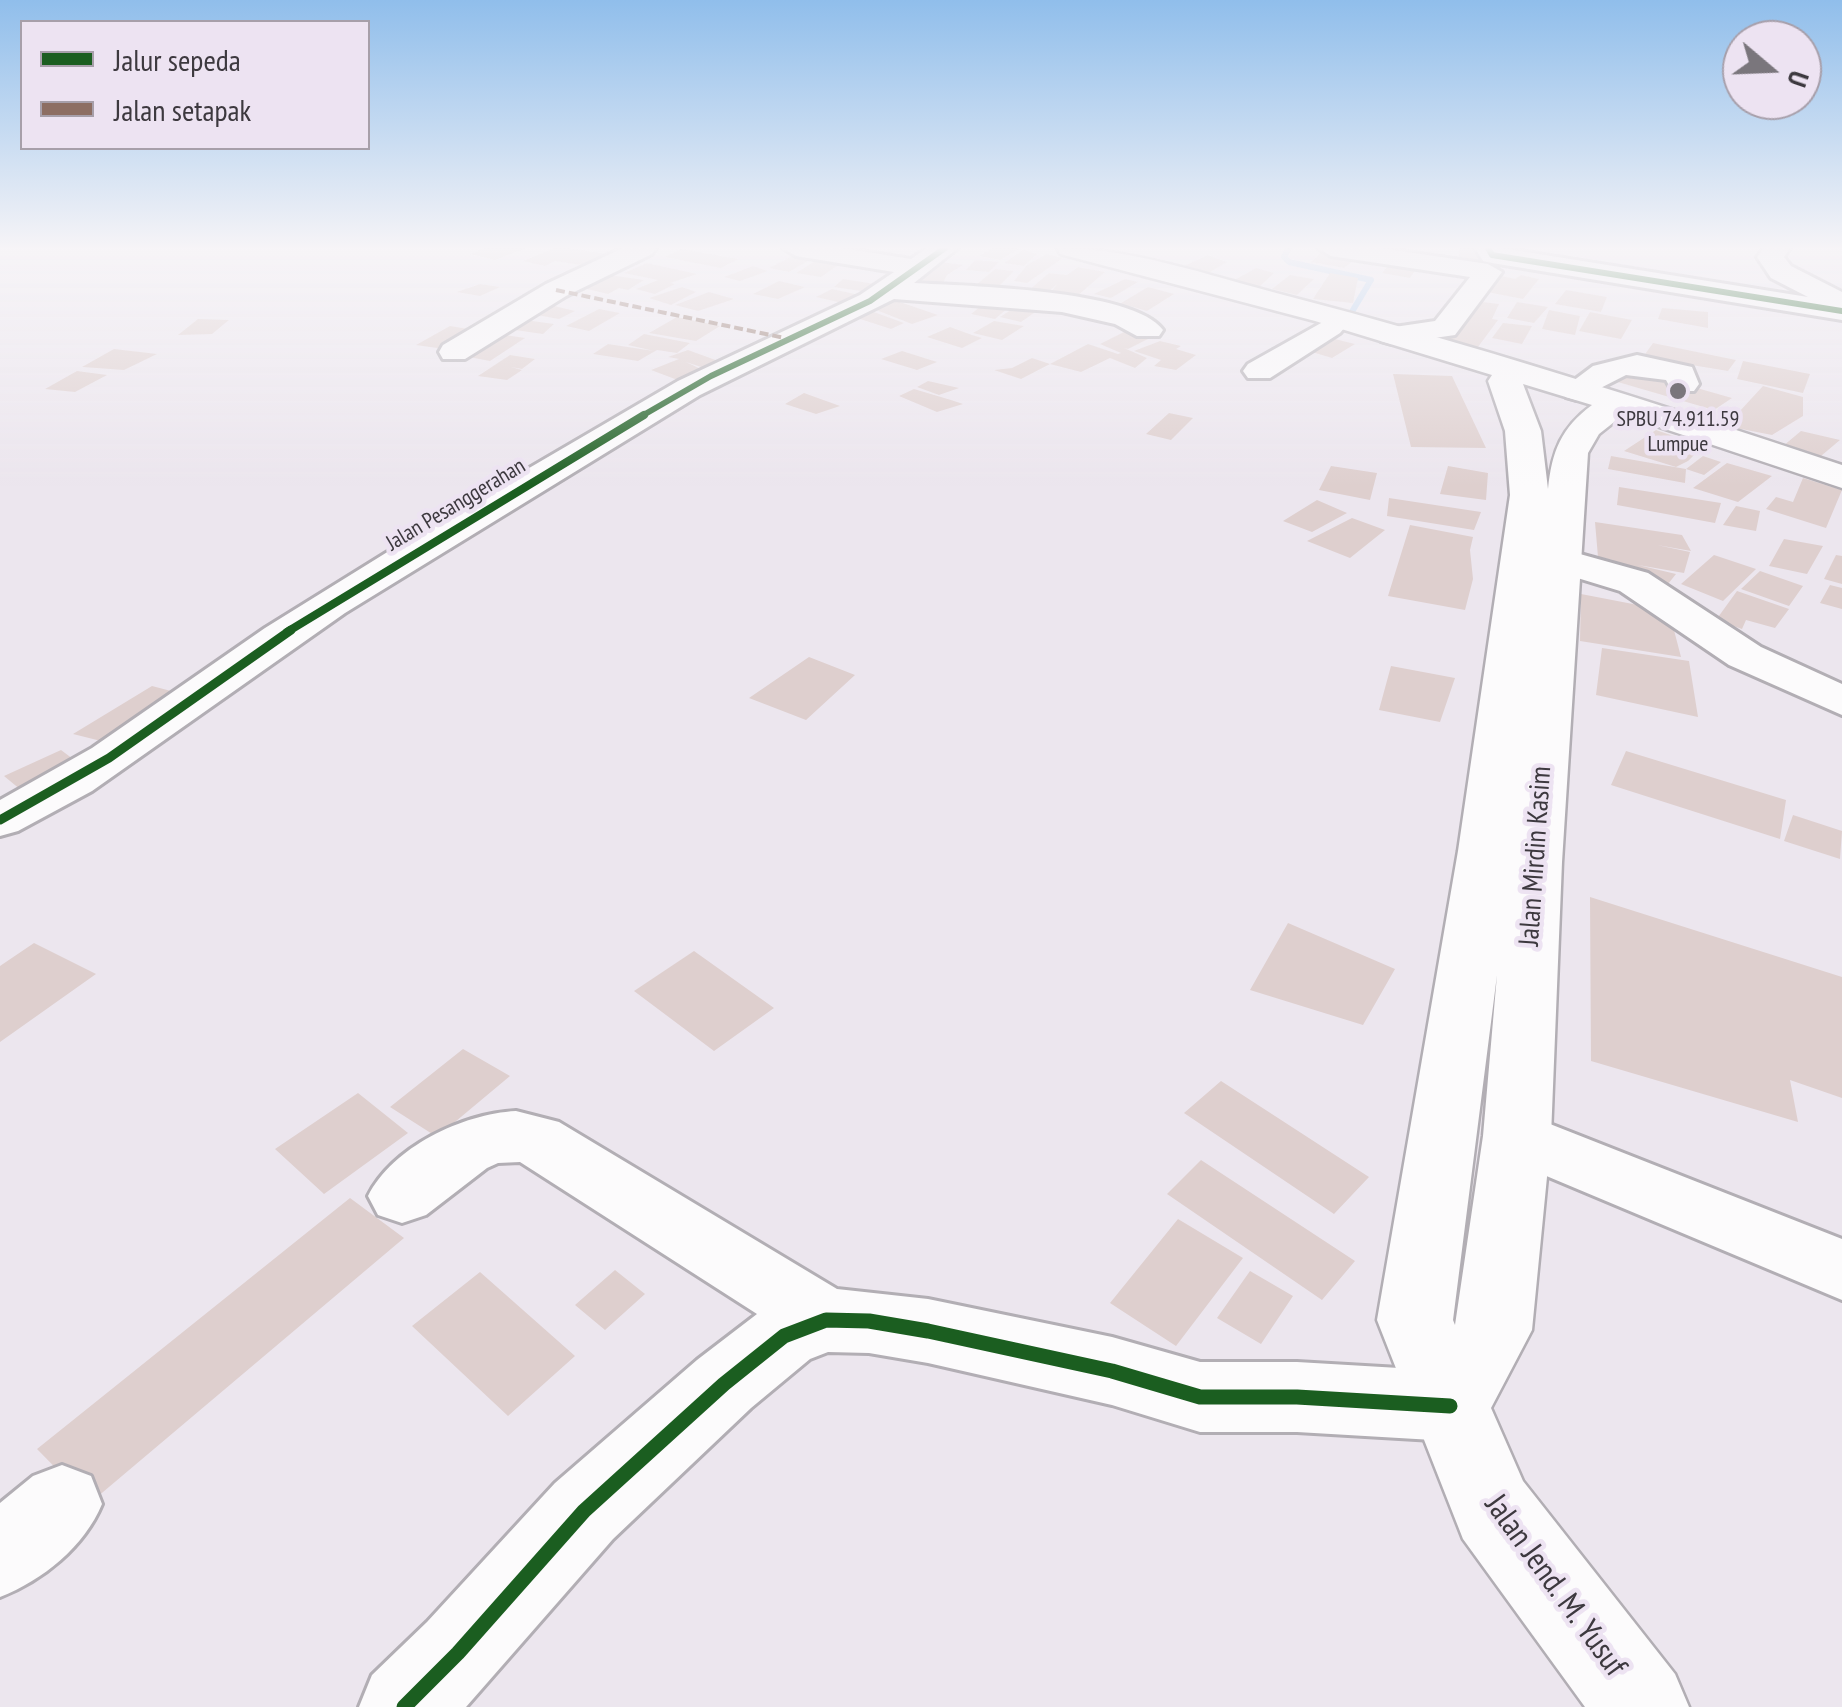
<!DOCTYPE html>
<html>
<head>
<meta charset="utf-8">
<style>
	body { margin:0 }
	#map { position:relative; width:1842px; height:1707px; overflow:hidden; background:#ece6ee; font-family:"PT Sans Narrow",sans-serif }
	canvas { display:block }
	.legend { position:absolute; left:20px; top:20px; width:350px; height:130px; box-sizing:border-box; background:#ede3f2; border:2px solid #a79faa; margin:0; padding:12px 18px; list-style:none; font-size:30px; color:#3d393f }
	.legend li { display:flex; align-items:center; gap:20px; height:50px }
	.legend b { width:50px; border:2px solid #a79faa }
	.north { position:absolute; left:1722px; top:20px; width:100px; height:100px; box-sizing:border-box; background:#ede3f2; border:2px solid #a79faa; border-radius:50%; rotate:109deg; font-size:28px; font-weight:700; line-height:40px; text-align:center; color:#3d393f }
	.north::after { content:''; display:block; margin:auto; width:35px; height:45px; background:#7a767c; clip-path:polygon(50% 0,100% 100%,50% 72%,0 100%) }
</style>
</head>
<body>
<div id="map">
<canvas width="1842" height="1707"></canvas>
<ul class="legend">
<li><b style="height:12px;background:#1b5e20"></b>Jalur sepeda</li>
<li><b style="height:12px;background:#8d6e63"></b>Jalan setapak</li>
</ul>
<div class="north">U</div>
</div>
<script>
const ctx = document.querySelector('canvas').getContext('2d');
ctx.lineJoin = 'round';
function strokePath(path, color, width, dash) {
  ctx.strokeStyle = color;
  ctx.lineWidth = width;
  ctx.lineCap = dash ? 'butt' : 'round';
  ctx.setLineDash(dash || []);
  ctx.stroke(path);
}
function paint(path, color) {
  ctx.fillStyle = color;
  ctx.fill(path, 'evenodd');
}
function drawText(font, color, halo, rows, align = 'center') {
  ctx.font = font + ' "PT Sans Narrow",sans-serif';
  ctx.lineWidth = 9;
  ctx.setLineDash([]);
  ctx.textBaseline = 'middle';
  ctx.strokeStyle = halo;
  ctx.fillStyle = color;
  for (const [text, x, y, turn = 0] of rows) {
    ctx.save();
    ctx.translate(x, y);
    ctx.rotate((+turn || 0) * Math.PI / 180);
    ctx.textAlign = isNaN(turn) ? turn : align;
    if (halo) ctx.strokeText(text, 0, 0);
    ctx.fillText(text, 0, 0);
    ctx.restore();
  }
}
strokePath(new Path2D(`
	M1289 248 1284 257 1289 262 1371 280 1350 315`), '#acccef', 6);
paint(new Path2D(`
	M486 248H526L495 260 470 254Z
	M555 248H565L621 256 595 267 555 261 545 266 523 261Z
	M993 248H1013L1019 249 1000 260 979 256Z
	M1460 248H1482L1480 266 1458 264Z
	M681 249 738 259 721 268 665 257Z
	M1325 249 1362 254 1344 268 1311 262Z
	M1023 250 1037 254 1024 266 1004 263Z
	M800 252 815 257 789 272 769 268Z
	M1046 254 1063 258 1027 283 1014 281 1027 265Z
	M1208 255 1227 262 1202 277 1175 270Z
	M820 258 844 261 821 277 796 273Z
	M975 260 999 262 989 272 966 270Z
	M1392 261 1419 265 1410 278 1382 273Z
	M941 262 963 265 947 275 941 287 916 286 924 274Z
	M647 263 697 274 670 283 675 284 655 294 636 289 658 280 624 273Z
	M753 266 768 271 740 281 724 277Z
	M1078 267 1105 272 1069 303 1045 300 1057 284 1041 299 1022 296 1049 273 1067 275Z
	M1256 268 1274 273 1257 289 1231 282Z
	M995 269 1014 271 996 289 975 286Z
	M1330 273 1358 278 1353 303 1313 299Z
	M609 275 644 280 628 290 619 288 608 294 583 288Z
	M1290 275 1314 279 1297 295 1272 289Z
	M1521 275 1539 279 1523 299 1487 292 1502 276 1515 279Z
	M843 279 888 286 875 293 834 287Z
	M1125 279 1138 282 1111 298 1094 294Z
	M779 281 805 287 778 299 753 294Z
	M480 284 500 287 480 296 457 292Z
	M682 287 696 292 671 305 649 298Z
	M1148 287 1174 294 1147 311 1130 306 1119 311 1111 309Z
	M832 289 868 297 851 305 816 297Z
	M1566 290 1607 297 1601 312 1555 304Z
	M709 292 734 299 698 311 675 305Z
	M990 299 1014 303 995 319 971 314Z
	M894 300 938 315 912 324 871 308Z
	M1474 301 1499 304 1492 319 1498 320 1478 347 1443 341Z
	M1517 302 1548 307 1534 323 1507 318Z
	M1021 303 1044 306 1021 322 1000 317Z
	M546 304 575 311 559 319 526 313Z
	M1662 308 1708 312V328L1658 319Z
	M599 309 620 313 589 331 566 326Z
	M1549 310 1580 316 1575 335 1542 329Z
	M874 312 904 323 891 329 857 318Z
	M1590 312 1632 320 1621 339 1579 331Z
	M677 317 720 326 696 341 649 333Z
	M198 319 229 320 212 334 178 335Z
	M525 320 554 324 543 334 508 329Z
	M994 321 1024 326 1002 340 973 333Z
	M1503 323 1532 326 1522 344 1492 338Z
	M450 326 480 331 451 350 416 345Z
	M950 327 972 335 982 338 962 348 927 337Z
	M1132 328 1158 334 1128 349 1124 348 1147 358 1135 368 1110 358 1081 372 1050 364 1088 344 1118 354 1121 353 1100 344Z
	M644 334 690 343 677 353 657 350 638 361 593 354 608 344 654 351 628 345Z
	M505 335 525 338 490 361 469 357Z
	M1335 339 1355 344 1332 358 1312 352Z
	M1160 341 1181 346 1176 349 1196 355 1176 370 1154 366 1161 360 1134 351Z
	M1653 343 1736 360 1728 371 1643 357Z
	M114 349 157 354 124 370 82 367Z
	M688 350 721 362 707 369 686 362 707 372 683 382 651 370 679 359 668 357Z
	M902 351 937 362 917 370 881 359Z
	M510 355 535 359 522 369 511 367 522 370 507 380 478 376Z
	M1032 358 1050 364 1021 379 994 370 1012 368Z
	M1743 361 1810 374 1803 393 1737 379Z
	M1623 367 1732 398 1714 410 1604 378Z
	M77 371 107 375 75 392 45 389Z
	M1393 374 1452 376 1486 448 1411 447Z
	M928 381 959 388 939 395 917 387Z
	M1763 386 1803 397V416L1772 435 1726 426Z
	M914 389 951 400 963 404 937 412 899 396Z
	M804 393 840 406 816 414 785 404Z
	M1169 413 1193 418 1171 440 1146 434Z
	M1656 430 1703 446 1688 461 1676 467 1624 451Z
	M1801 431 1840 440 1821 456 1783 446Z
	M1611 456 1686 469 1685 483 1608 469Z
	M1703 456 1721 462 1704 475 1686 469Z
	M1727 463 1772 476 1738 502 1693 488Z
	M1331 466 1377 473 1370 500 1319 490Z
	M1448 466 1488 473 1486 500 1440 494Z
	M1803 478 1842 490 1826 528 1766 509 1776 497 1793 502Z
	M1619 487 1721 503 1715 523 1617 505Z
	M1389 498 1481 512 1474 530 1387 516Z
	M1317 500 1347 513 1312 532 1283 521Z
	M1736 506 1760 511 1756 531 1723 525Z
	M1352 518 1385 530 1350 558 1307 541Z
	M1595 522 1682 535 1691 551 1657 545 1690 552 1684 573 1638 565 1676 574 1668 584 1608 570 1613 560 1598 557Z
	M1410 525 1473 537 1470 550 1473 579 1465 610 1388 596Z
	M1784 539 1823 546 1807 574 1769 566Z
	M1714 555 1756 569 1723 601 1681 584Z
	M1836 555 1842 556V584L1824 579Z
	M1760 571 1803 586 1789 606 1741 589Z
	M1830 585 1842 588V609L1820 603Z
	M1737 591 1789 609 1775 628 1746 620 1742 629 1716 620Z
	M1581 594 1669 611 1681 657 1580 641Z
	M1602 648 1689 661 1698 717 1596 695Z
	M809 657 855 675 806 720 749 698Z
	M1391 666 1455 678 1440 722 1379 710Z
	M152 686 190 696 117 745 73 734Z
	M61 750 85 768 27 795 4 776Z
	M1626 751 1786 800 1780 839 1611 785Z
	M1793 815 1842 831 1840 859 1784 841Z
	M1590 897 1842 977V1098L1790 1080 1798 1122 1591 1061Z
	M1288 923 1395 969 1363 1025 1250 990Z
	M34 943 96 974 0 1042V966Z
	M694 951 774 1008 714 1051 634 991Z
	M463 1049 510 1076 437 1137 390 1107Z
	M1221 1081 1369 1177 1334 1214 1184 1113Z
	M358 1093 408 1133 324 1194 275 1149Z
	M1201 1160 1355 1261 1322 1300 1167 1194Z
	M350 1198 404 1238 90 1503 37 1449Z
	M1178 1219 1243 1258 1176 1346 1110 1303Z
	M615 1270 645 1294 605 1330 575 1305Z
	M1250 1271 1293 1296 1261 1344 1217 1318Z
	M480 1272 575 1356 508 1416 412 1326Z`), '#decfce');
const minor = new Path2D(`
	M623 248H656L652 254 566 296 465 359H443L439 352 443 345 546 284Z
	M783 248H842L911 259 927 248H958L914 283C965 286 1134 289 1163 330L1159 336H1137L1115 324 1062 312 894 299 700 395 345 613 92 791 18 831 0 836V800L92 748 265 628 418 533 678 381 860 295 894 272 796 256Z
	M1318 248H1380L1488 264 1502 272 1455 335 1392 344 1381 341 1377 335 1381 329 1435 321 1470 277 1331 256Z
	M1475 248H1501L1808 297 1771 278 1757 257 1764 248H1790L1784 257 1791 266 1842 292V320L1492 263 1483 261Z
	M1330 318 1340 321 1345 327 1340 333 1270 378H1248L1243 371 1248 364Z
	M1637 355 1692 367 1699 384 1694 391H1672L1666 380 1626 375 1577 400 1566 397 1561 390 1593 366Z
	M1562 549 1648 573 1761 647 1842 684V715L1729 665 1620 591 1548 569 1542 561 1548 553Z
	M516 1111 559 1122 837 1289 928 1299 1112 1337 1200 1362H1297L1450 1371 1477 1381 1488 1406 1477 1431 1450 1441 1297 1432H1200L1112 1405 928 1363 869 1353 828 1352 810 1359 751 1408 613 1539 466 1707H359L372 1675 427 1622 555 1483 697 1360 757 1314 520 1162 498 1163 487 1168 426 1215 402 1223 378 1215 368 1196C393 1147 462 1114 516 1111Z
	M1517 1111 1842 1239V1300L1494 1154 1485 1136 1494 1118Z
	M62 1465 91 1476 102 1504C84 1547 43 1580 0 1597V1503L33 1476Z`);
const highway = new Path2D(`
	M1057 248C1132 248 1207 275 1280 294 1469 343 1656 403 1842 465V488L1623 415 1599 434 1588 453 1562 862 1551 1136 1532 1330 1491 1408 1523 1481 1675 1674 1689 1707H1585L1463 1539 1377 1320 1458 851 1510 495 1505 431 1488 381 1492 375 1315 321 1060 254ZM1523 384 1592 405C1561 428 1552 451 1548 489L1541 431ZM1497 975 1483 1136 1455 1325 1453 1320Z`);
strokePath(minor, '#b2aeb4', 6);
strokePath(highway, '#b2aeb4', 5);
paint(minor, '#fcfbfc');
paint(highway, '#fcfbfc');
strokePath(new Path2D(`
	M556 290 785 338`), '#8d6e63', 4, [9, 4]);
strokePath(new Path2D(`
	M1488 248 1492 255 1842 311
	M640 417 711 376 870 301 945 248`), '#1b5e20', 6);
strokePath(new Path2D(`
	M287 632 644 415`), '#1b5e20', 8);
strokePath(new Path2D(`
	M0 820 109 758 291 630`), '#1b5e20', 9);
strokePath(new Path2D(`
	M404 1707 458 1653 584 1511 724 1384 784 1336 826 1320 869 1321 928 1331 1112 1371 1200 1397H1297L1450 1406`), '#1b5e20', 15);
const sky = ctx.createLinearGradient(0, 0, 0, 486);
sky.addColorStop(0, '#90beeb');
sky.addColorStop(0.51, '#f6f4f7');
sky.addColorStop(1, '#f6f4f700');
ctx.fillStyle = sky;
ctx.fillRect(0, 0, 1842, 486);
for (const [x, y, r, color] of [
	[1678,391,10,"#7a767c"]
]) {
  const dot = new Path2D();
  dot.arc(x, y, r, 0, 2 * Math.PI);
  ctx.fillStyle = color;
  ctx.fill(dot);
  strokePath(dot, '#ede3f2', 4);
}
drawText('22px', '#3d393f', '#ede3f2', [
	["SPBU 74.911.59",1678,420],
	["Lumpue",1678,445]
]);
drawText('22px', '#3d393f', '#ede3f2', [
	["Jalan Pesanggerahan",456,505,-31]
]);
drawText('28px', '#3d393f', '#ede3f2', [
	["Jalan Mirdin Kasim",1536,856,-86]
]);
drawText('32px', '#3d393f', '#ede3f2', [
	["Jalan Jend. M. Yusuf",1555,1586,54]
]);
</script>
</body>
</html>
